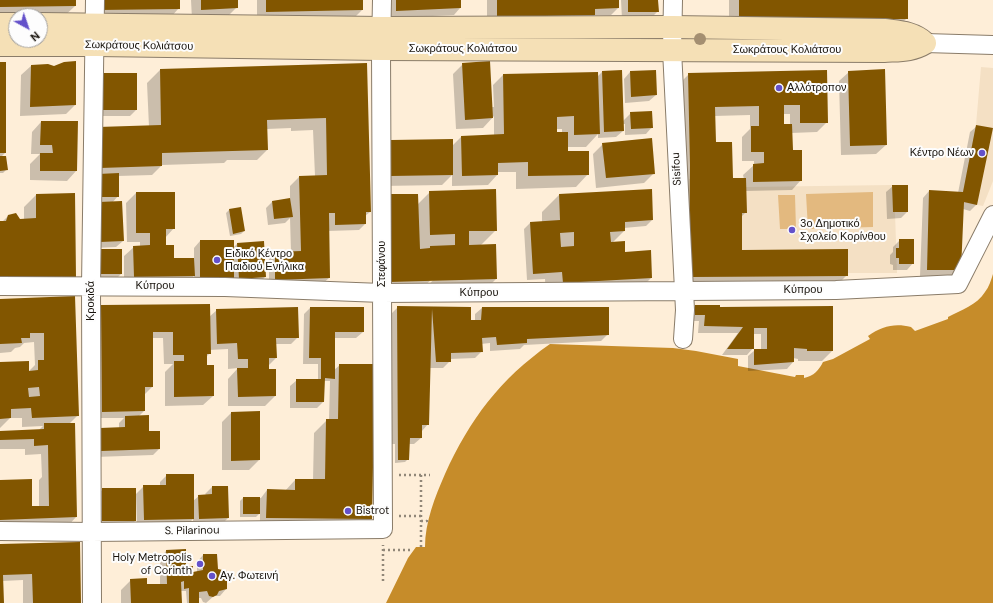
<!DOCTYPE html>
<html>
<head>
<meta charset="utf-8">
<style>
	body { margin:0 }
	#map { position:relative; width:993px; height:603px; overflow:hidden; background:#feeed8; font-family:"DM Sans",sans-serif }
	canvas { display:block }
	.north { position:absolute; left:8px; top:8px; width:40px; height:40px; box-sizing:border-box; background:#fdfdfd; border:1px solid #a19f9d; border-radius:50%; rotate:140deg; font-size:11px; font-weight:700; line-height:16px; text-align:center; color:#18130c }
	.north::after { content:''; display:block; margin:auto; width:14px; height:18px; background:#6451ca; clip-path:polygon(50% 0,100% 100%,50% 72%,0 100%) }
</style>
</head>
<body>
<div id="map">
<canvas width="993" height="603"></canvas>
<div class="north">N</div>
</div>
<script>
const ctx = document.querySelector('canvas').getContext('2d');
ctx.lineJoin = 'round';
function paint(path, color) {
  ctx.fillStyle = color;
  ctx.fill(path, 'evenodd');
}
function strokePath(path, color, width, dash) {
  ctx.strokeStyle = color;
  ctx.lineWidth = width;
  ctx.lineCap = dash ? 'butt' : 'round';
  ctx.setLineDash(dash || []);
  ctx.stroke(path);
}
function drawText(font, color, halo, rows, align = 'center') {
  ctx.font = font + ' "DM Sans",sans-serif';
  ctx.lineWidth = 4;
  ctx.setLineDash([]);
  ctx.textBaseline = 'middle';
  ctx.strokeStyle = halo;
  ctx.fillStyle = color;
  for (const [text, x, y, turn = 0] of rows) {
    ctx.save();
    ctx.translate(x, y);
    ctx.rotate((+turn || 0) * Math.PI / 180);
    ctx.textAlign = isNaN(turn) ? turn : align;
    if (halo) ctx.strokeText(text, 0, 0);
    ctx.fillText(text, 0, 0);
    ctx.restore();
  }
}
paint(new Path2D(`
	M981 67 993 68V181L983 206 961 202 976 125Z
	M746 178V187L892 185 893 212H895L897 273H848V276L689 277V179Z`), '#f4e0c4');
paint(new Path2D(`
	M873 192V227L808 229 806 194Z
	M778 195H795L796 229H780Z`), '#e3b97f');
paint(new Path2D(`
	M993 274V603H386L408 558 416 547H425C425 522 435 497 445 474 470 419 500 379 550 344L673 348 696 351 738 359V366L795 377 796 375H804V378C814 376 819 370 823 362L833 359 870 339 868 336C882 326 895 323 911 327L915 331 948 319V317C961 310 977 305 985 292 989 287 991 280 993 274Z`), '#c68c2a');
paint(new Path2D(`
	M0 0H75V6L57 23 40 16H16L0 19Z
	M90 0H179V8L170 18 90 19Z
	M191 0H237V7L227 17 192 19Z
	M257 0H362V10L356 16 301 18 257 22Z
	M389 0H460V8L454 15 390 18Z
	M487 0H618V8L611 15H595L588 22 487 26Z
	M621 0H657L658 11 651 18 622 19Z
	M729 0H907V18L897 28H729Z
	M0 63 5 153 1 157 6 170 3 173H0Z
	M366 64 370 212 365 216V224L359 230 328 231 329 278 319 287 269 286V259L275 253 291 252 290 218 285 223 268 225 266 208 272 202 290 200V186L299 177 315 176 313 130 291 131V128L267 129V150L257 160H227L224 163 162 165 152 175 118 176V196L112 203 123 241 116 247 94 248 90 177 149 127 147 83 160 70Z
	M463 64 492 107H494L493 85 503 75 597 73V77L602 72 623 121 631 113 652 127 646 134 625 135V124H623V131L616 137 598 138V134L586 147H567V152L588 174 576 187 516 189V172H497V175L488 185 452 186V175L442 185 382 186V150L392 141 452 146 461 137 494 136V116L483 128 456 129 453 74ZM556 129H562V133H556Z
	M31 66 75 105 66 114 20 116 21 75Z
	M826 71 827 122 817 132 791 133 792 151 801 180 792 190 745 191 746 212 741 217V250L847 275 834 288 677 289 679 84 689 74ZM783 114H790V125H783ZM750 115V129L742 137V161H754V165L743 175 744 179H732L715 142 714 116Z
	M630 72 656 95 649 101 625 103 624 79Z
	M849 72 886 145 876 154 841 155 839 81Z
	M103 74H136V110L130 116H97L96 81Z
	M41 122 76 171 67 181 30 180V164L40 154H31L32 132Z
	M977 126V204L970 211 963 209 960 270 954 277 920 276 923 198 929 191 958 193 970 132Z
	M603 144 654 173 644 183 596 188 593 154Z
	M893 186 907 212 901 218 887 219 886 192Z
	M651 190 652 220 646 226 624 228V231L612 243 651 278 645 284 546 300 545 279 527 280 524 229 530 223 542 222V212L559 195Z
	M430 192 496 230 480 246 496 279 479 296 416 298 435 278 434 277 414 296 380 291 418 204Z
	M136 193 174 228 165 238V246L174 259H194V248L200 241 233 248 237 244 265 277 259 283 194 286V276L187 283 124 287V256L134 247H140V242H127L126 203Z
	M74 194 24 275 0 222H2L8 216 19 220 24 219V207L36 195Z
	M240 208 244 231 241 234 230 236 226 213 229 210Z
	M900 240 913 263 907 270H893V265L890 264V255L893 252V247Z
	M121 250V274L115 280H92Z
	M74 297 78 415 69 424 76 517 67 527 0 529V481L31 507H39V480L42 477 41 454 25 455V449H0V432L39 430 43 426 22 427V418H10L0 428V363L28 372 35 365 34 342 24 343 20 347 15 348 11 352 0 353V301Z
	M101 306 209 317 217 310 298 337 291 344H275L276 358 268 366 275 396 265 406H228V379L238 368 228 369V349L209 350 210 353 206 357V366L213 396 203 405 165 406V372L173 364H164L163 338H152V387L144 395V411L139 416 159 449 153 455 95 457 94 435 119 428V423L124 418H95L89 319Z
	M695 306 719 308 832 351 822 361H798V359L793 358V362L787 369 748 371V356L755 350H761V334H753V348L747 355H722L738 333H698L699 321H689V313Z
	M398 307 470 308V321H475V314L482 308H608V334L601 341 524 345 520 349 490 351V343L481 344 482 351 475 358 450 359V361L443 368H430L428 424 422 431 421 438 414 444H409L408 459 405 462 395 463V444H392L391 314Z
	M310 308 363 332 356 338H334V370L340 365 371 519 358 531 260 524V513L256 517H240V501L243 498H261L267 490 285 491 295 480H313L314 433 327 420H329L330 381H324L323 402 317 408H290V386L297 380H318V364H303L304 314Z
	M231 413 259 460 249 470H222V422Z
	M167 475 193 501 199 496 206 495 205 494 212 487 228 518 222 524 193 525V519L187 525 137 526 136 494 144 486H160V482Z
	M103 489 135 521 129 527 96 528V496Z
	M0 545 80 603H23V580L3 581V603H0Z
	M166 551 192 573 197 572V562L203 555 217 570 226 589 220 596H214L206 603 203 602 201 598H198V603H187L186 591H180L181 603H121V590L131 580 146 585H160V558Z`), '#0003');
paint(new Path2D(`
	M0 0H76V6L0 7Z
	M99 0H180V9L99 10Z
	M201 0H238V8L201 10Z
	M266 0H363V10L266 12Z
	M396 0H461V8L396 11Z
	M497 0H619V8L595 9V15L497 17Z
	M628 0H658L659 12H628Z
	M739 0H908V19H739Z
	M76 61V105L30 107 31 65 48 64 54 66 64 62Z
	M490 61 493 118 465 120 462 63Z
	M0 62H6V153H0Z
	M367 63 371 212H366V224L335 225V213H329L330 278 275 280V252L301 251 299 176 327 175 326 118 267 120 268 150 162 153V166L100 168 98 127 161 125 160 69Z
	M885 69 887 145 850 146 848 71Z
	M622 70 624 131 604 132 602 71Z
	M656 70 657 95 631 97 630 71Z
	M827 70 828 123H800V105H784V124H792L793 150H802V181L753 182V164L764 163V152H751V126H759V106L715 107 716 142H732L733 178H746L747 213H742V250L848 249V276L689 277 690 165 688 73Z
	M598 72 600 134 574 135V116L557 117V132H568V151H589V175L528 176V162L498 163V175L462 176 461 136 504 134 503 74Z
	M103 73H137V110H103Z
	M652 111 653 128 631 129 630 112Z
	M41 121H78L77 171H40V153H53L52 145H40Z
	M976 125 993 128 977 205 964 202 961 270H927L929 190 963 192Z
	M652 138 655 174 606 178 602 143Z
	M453 139V175L391 176V140Z
	M0 156H6L8 170 0 171Z
	M119 173V197H99L98 174Z
	M892 185H908V212H893Z
	M496 189 497 231H469V245L496 244 497 279 389 282 387 194H418L420 249 430 248V246L455 245V234L430 235 429 191Z
	M652 189 653 220 625 222V231L610 232 611 242 625 241V252L651 250 652 278 563 283 562 272 533 274 530 222 560 220 559 194ZM574 232V246L561 247 560 233Z
	M136 192H175V229H166V245H174V258H194L195 276 134 277 133 246 150 245V233H136Z
	M75 193 76 278H0V221H6L8 215 16 213 20 219 36 218V194Z
	M290 198 293 217 274 219 272 201Z
	M122 201 124 241 100 242 99 202Z
	M241 207 245 231 233 234 229 209Z
	M899 239H914V264H899V258H896V248H899Z
	M200 240H234V279H200Z
	M264 241 266 277 239 279 237 243Z
	M98 249H122V274H98Z
	M75 296 79 416 32 418 31 408 11 409V418L0 419V362L29 361V371L38 370V360H44V333H30V338H21L22 343 0 344V299ZM39 387 40 396 29 397 28 388Z
	M210 304 211 354H207V365H214V396L174 397V361H184V355H173V332H153V387H145V411L102 412 101 305Z
	M695 305H720V307L833 306V351H807V349L794 348V362L754 365V349H727L743 327 704 326 705 315H695ZM754 328H767V349H754Z
	M397 306 471 307V320H481L482 307H609V335L527 339V343L497 345 496 337 482 338 483 352 451 353V362H436L432 309 429 425H422V438H410L409 460H398Z
	M298 307 299 338H276L277 358H269V369H276V396L238 397 237 368H248V359H238L237 343 217 344 216 309Z
	M310 307H364V332H335V379L325 378 324 402H296V379H321V358H309Z
	M339 364H375L372 519 266 518 267 489 295 490V479H325L326 419H338Z
	M260 411V460L231 461V412Z
	M149 415V431H160V449L101 451 100 428 125 427V416Z
	M44 423H75L77 517 0 520V480L32 479V506H49L48 445 34 446V439L0 440V431L44 429Z
	M166 474H194V519L144 520 143 485H166Z
	M212 486H228L229 518 199 519 198 495 212 494Z
	M102 488H136V521H102Z
	M243 497H260V514H243Z
	M80 542 81 603H33L32 574 3 575 4 603H0V544Z
	M186 549V566H193V572L203 570V554H217L218 569 227 571V589L219 591 217 595 213 597 209 596 207 591 199 592V603H189V588L184 589V581L181 582 182 603H131L130 579 147 578V584H167L166 550Z`), '#825600');
const street = new Path2D(`
	M673 0 672 50 685 310 683 339
	M925 43 993 45
	M0 286 225 287 382 293 836 290 958 284 993 215
	M0 531 92 532 383 529 381 49 382 0
	M92 603 91 286 95 0`);
const secondary = new Path2D(`
	M0 24H16
	M0 45H96L381 49 884 51C899 50 912 51 925 43 913 32 899 32 884 30L672 27 382 28 40 24`);
strokePath(street, '#8a7c69', 20);
strokePath(secondary, '#8a7c69', 24);
strokePath(new Path2D(`
	M399 475H430
	M399 516H421
	M421 521H427V518
	M421 547V475
	M383 550H411
	M383 581V545`), '#918778', 2.5, [2, 3]);
strokePath(street, '#fff', 18);
strokePath(secondary, '#f5e0b6', 22);
ctx.fillStyle = '#a48f71';
for (const [x, y] of [
	[700,39]
]) {
  ctx.beginPath();
  ctx.arc(x, y, 6, 0, 2 * Math.PI);
  ctx.fill();
}
for (const [x, y, r, color] of [
	[779,88,4,"#6451ca"],
	[982,153,4,"#6451ca"],
	[792,230,4,"#6451ca"],
	[217,260,4,"#6451ca"],
	[348,511,4,"#6451ca"],
	[200,564,4,"#6451ca"],
	[212,576,4,"#6451ca"]
]) {
  const dot = new Path2D();
  dot.arc(x, y, r, 0, 2 * Math.PI);
  ctx.fillStyle = color;
  ctx.fill(dot);
  strokePath(dot, '#fdfdfd', 1.5);
}
drawText('11px', '#18130c', '#fdfdfd', [
	["Σωκράτους Κολιάτσου",139,46,1],
	["Σωκράτους Κολιάτσου",463,49],
	["Σωκράτους Κολιάτσου",787,50],
	["Sisifou",677,169,-93],
	["Στεφάνου",382,264,-90],
	["Κύπρου",155,286],
	["Κύπρου",803,290],
	["Κύπρου",479,293],
	["Κροκιδά",91,301,-90],
	["S. Pilarinou",192,531,-1]
]);
drawText('11px', '#18130c', '#fdfdfd', [
	["Αλλότροπον",787,88],
	["Κέντρο Νέων",974,153,"right"],
	["3ο Δημοτικό",800,224],
	["Σχολείο Κορίνθου",800,237],
	["Ειδικό Κέντρο",225,254],
	["Παιδιού Ενήλικα",225,267],
	["Bistrot",356,511],
	["Holy Metropolis",192,558,"right"],
	["of Corinth",192,571,"right"],
	["Αγ. Φωτεινή",220,576]
], 'left');
</script>
</body>
</html>
